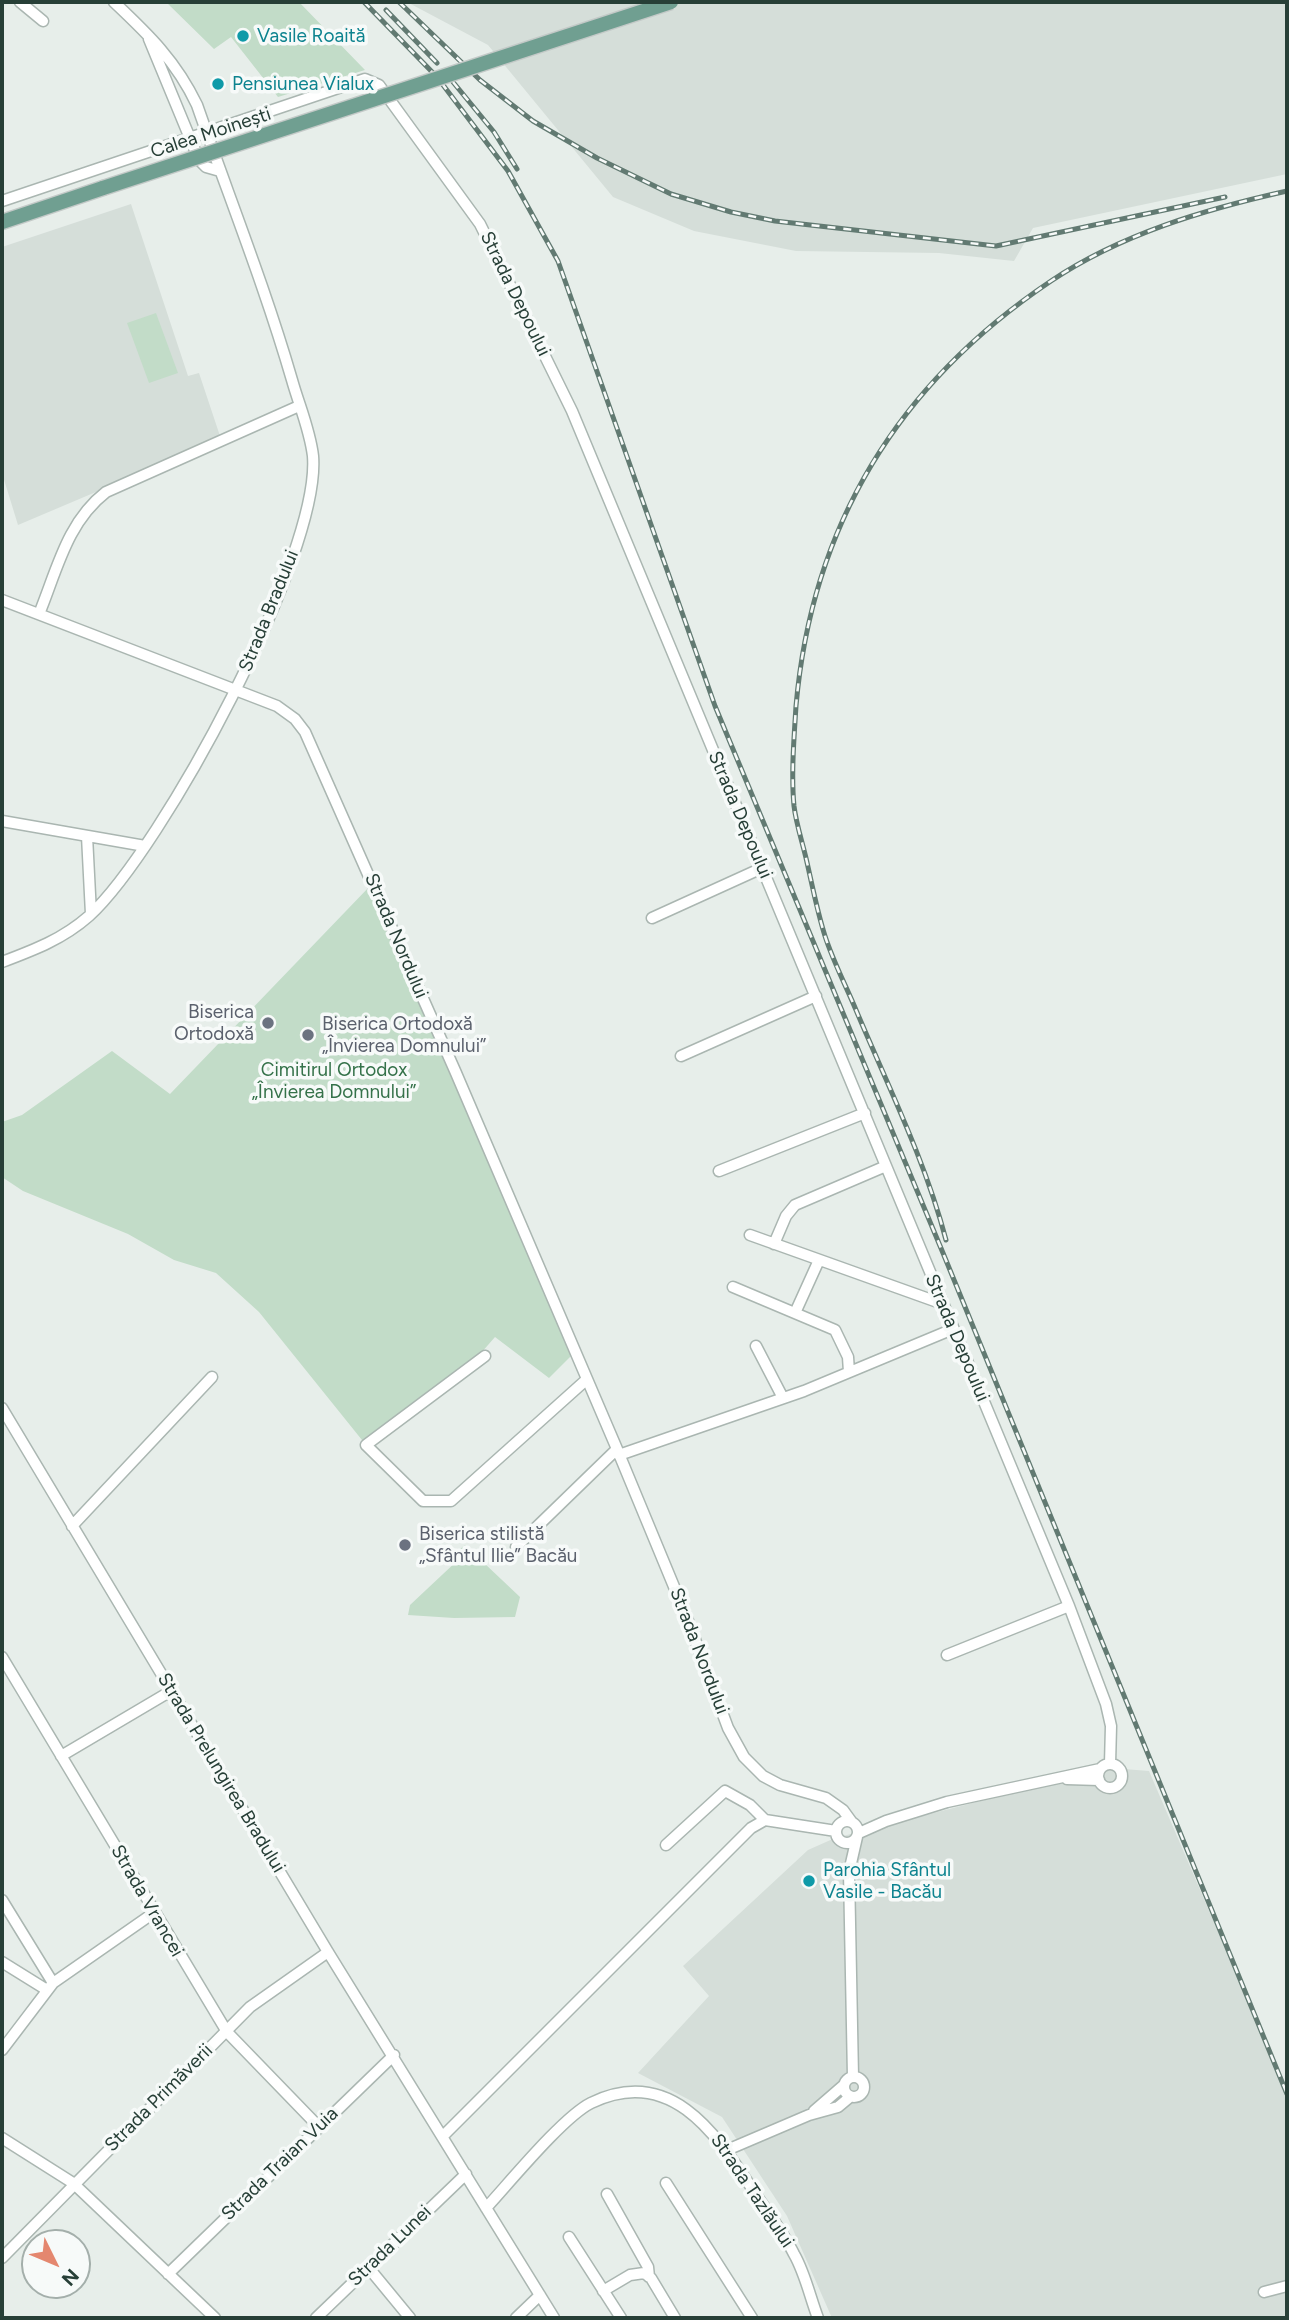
<!DOCTYPE html>
<html>
<head>
<meta charset="utf-8">
<style>
	body { margin:0 }
	#map { position:relative; width:1289px; height:2320px; overflow:hidden; background:#e7eeea; font-family:Figtree,sans-serif }
	canvas { display:block }
	.frame { position:absolute; inset:0; border:4px solid #273f37; pointer-events:none }
	.north { position:absolute; left:21px; top:2229px; width:70px; height:70px; box-sizing:border-box; background:#f7faf9; border:2px solid #a4afab; border-radius:50%; rotate:133deg; font-size:19px; font-weight:700; line-height:28px; text-align:center; color:#273f37 }
	.north::after { content:''; display:block; margin:auto; width:24px; height:32px; background:#e4876f; clip-path:polygon(50% 0,100% 100%,50% 72%,0 100%) }
</style>
</head>
<body>
<div id="map">
<canvas width="1289" height="2320"></canvas>
<div class="frame"></div>
<div class="north">N</div>
</div>
<script>
const ctx = document.querySelector('canvas').getContext('2d');
ctx.lineJoin = 'round';
function paint(path, color) {
  ctx.fillStyle = color;
  ctx.fill(path, 'evenodd');
}
function strokePath(path, color, width, dash) {
  ctx.strokeStyle = color;
  ctx.lineWidth = width;
  ctx.lineCap = dash ? 'butt' : 'round';
  ctx.setLineDash(dash || []);
  ctx.stroke(path);
}
function drawText(font, color, halo, rows, align = 'center') {
  ctx.font = font + ' Figtree,sans-serif';
  ctx.lineWidth = 7;
  ctx.setLineDash([]);
  ctx.textBaseline = 'middle';
  ctx.strokeStyle = halo;
  ctx.fillStyle = color;
  for (const [text, x, y, turn = 0] of rows) {
    ctx.save();
    ctx.translate(x, y);
    ctx.rotate((+turn || 0) * Math.PI / 180);
    ctx.textAlign = isNaN(turn) ? turn : align;
    if (halo) ctx.strokeText(text, 0, 0);
    ctx.fillText(text, 0, 0);
    ctx.restore();
  }
}
paint(new Path2D(`
	M407 2H1287V174L1033 228 1014 261 939 253 796 251 694 231 613 197 488 45Z
	M131 204 188 376 199 373 221 439 18 525 2 473V247Z
	M1111 1768 1149 1771 1287 2092V2318H832L787 2216 722 2117 638 2073 709 1996 683 1966 808 1850 835 1838Z`), '#d5ded9');
paint(new Path2D(`
	M166 2H299L365 70 278 97 231 37 214 49Z
	M156 313 178 373 149 383 127 323Z
	M370 886 571 1356 549 1378 495 1337 481 1353 366 1445 259 1312 216 1273 174 1260 128 1234 23 1191 2 1177V1122L22 1115 112 1051 170 1094Z
	M465 1545 520 1597 515 1617 454 1618 408 1615 410 1605 459 1559 454 1554Z`), '#c2dcc8');
const minor = new Path2D(`
	M20 2 43 21
	M149 39 199 160 206 167 220 171
	M2 201 365 79 379 85 480 224 572 411 1069 1606 1106 1704 1111 1726 1110 1764
	M2 600 277 706 295 719 305 732 456 1073 617 1449 687 1618 728 1728 744 1757 763 1776 780 1785 826 1798 843 1810 851 1821
	M39 614C57 570 67 522 106 492L299 406
	M2 821 145 846
	M87 836 91 914
	M652 918 762 868
	M2 962C34 950 63 939 89 916 163 848 321 554 313 456 310 430 299 405 292 380 265 287 229 197 197 105 176 61 149 35 114 2
	M681 1056 816 996
	M719 1171 865 1113
	M750 1235 943 1304
	M774 1244 786 1216 795 1205 886 1166
	M733 1287 835 1330 848 1357 849 1372
	M795 1313 819 1260
	M756 1346 783 1398
	M485 1356 366 1445 423 1501H451L586 1380
	M2 1408 328 1952 554 2318
	M619 1455 804 1391 953 1329
	M72 1526 212 1377
	M516 1547 617 1449
	M947 1655 1069 1606
	M2 1657 227 2032 318 2126
	M61 1756 171 1691
	M1098 1776a12 12 0 1 1 24 0a12 12 0 1 1-24 0Z
	M1067 1779 1099 1780
	M765 1820 836 1831
	M836 1832a11 11 0 1 1 22 0a11 11 0 1 1-22 0Z
	M859 1833 886 1821 947 1802 1100 1769
	M666 1845 725 1791 750 1805 765 1820
	M2 1900 53 1983
	M2 1962 47 1990
	M2 2050 53 1983 155 1912
	M844 2087a10 10 0 1 1 20 0a10 10 0 1 1-20 0Z
	M853 2077 849 1872 857 1837
	M814 2111 844 2085
	M443 2136 751 1828 765 1820
	M2 2138 73 2183 215 2318
	M727 2150 809 2115 838 2107 850 2097
	M666 2183 752 2318
	M607 2194 648 2267 649 2277
	M486 2208C510 2182 563 2117 591 2103 669 2065 714 2131 751 2187 765 2209 782 2230 794 2254 805 2273 810 2297 818 2318
	M569 2237 621 2318
	M2 2258 250 2007 328 1952
	M368 2267 410 2318
	M168 2274 394 2055
	M603 2291 630 2275 644 2273 651 2278 675 2318
	M1264 2292 1287 2286
	M316 2318 466 2174
	M516 2318 540 2295`);
const major = new Path2D(`
	M2 222 103 188`);
strokePath(minor, '#aab6b1', 13);
strokePath(major, '#c3c9c7', 17);
strokePath(minor, '#fff', 10);
strokePath(major, '#709f91', 14);
const rail = new Path2D(`
	M364 2 437 77 508 171 558 261 715 706 943 1253 1287 2094
	M399 2 480 80 533 121 597 158 671 194 731 212 775 221 996 246 1225 197
	M386 10 437 63
	M453 82 494 132 517 169
	M946 1240C925 1160 888 1086 856 1010 846 986 833 961 825 936 817 911 812 884 806 858 802 841 796 823 794 806 791 774 794 738 796 706 812 523 899 383 1051 281 1121 234 1206 209 1287 191`);
strokePath(rail, '#627a72', 5);
strokePath(rail, '#f7faf9', 2.5, [8]);
const majorBridge = new Path2D(`
	M103 188 671 2`);
strokePath(majorBridge, '#c3c9c7', 17, []);
strokePath(majorBridge, '#709f91', 14);
for (const [x, y, r, color] of [
	[243,36,7,"#0f9aa8"],
	[218,84,7,"#0f9aa8"],
	[268,1023,7,"#6b7280"],
	[308,1035,7,"#6b7280"],
	[405,1545,7,"#6b7280"],
	[809,1881,7,"#0f9aa8"]
]) {
  const dot = new Path2D();
  dot.arc(x, y, r, 0, 2 * Math.PI);
  ctx.fillStyle = color;
  ctx.fill(dot);
  strokePath(dot, '#f7faf9', 2.5);
}
drawText('19px', '#0d838f', '#f7faf9', [
	["Vasile Roaită",257,36],
	["Pensiunea Vialux",232,84],
	["Parohia Sfântul",823,1870],
	["Vasile - Bacău",823,1892]
], 'left');
drawText('19px', '#273f37', '#f7faf9', [
	["Calea Moinești",211,133,-18],
	["Strada Depoului",515,294,64],
	["Strada Bradului",269,611,-68],
	["Strada Depoului",740,815,67],
	["Strada Nordului",396,936,67],
	["Strada Depoului",957,1338,67],
	["Strada Nordului",699,1651,69],
	["Strada Prelungirea Bradului",221,1773,59],
	["Strada Vrancei",147,1901,60],
	["Strada Primăverii",159,2098,-45],
	["Strada Traian Vuia",280,2164,-44],
	["Strada Tazlăului",752,2191,56],
	["Strada Lunei",390,2246,-44]
]);
drawText('19px', '#5b616d', '#f7faf9', [
	["Biserica",254,1012,"right"],
	["Ortodoxă",254,1034,"right"],
	["Biserica Ortodoxă",322,1024],
	["„Învierea Domnului”",322,1046],
	["Biserica stilistă",419,1534],
	["„Sfântul Ilie” Bacău",419,1556]
], 'left');
drawText('19px', '#35724a', '#f7faf9', [
	["Cimitirul Ortodox",334,1070],
	["„Învierea Domnului”",334,1092]
]);
</script>
</body>
</html>
